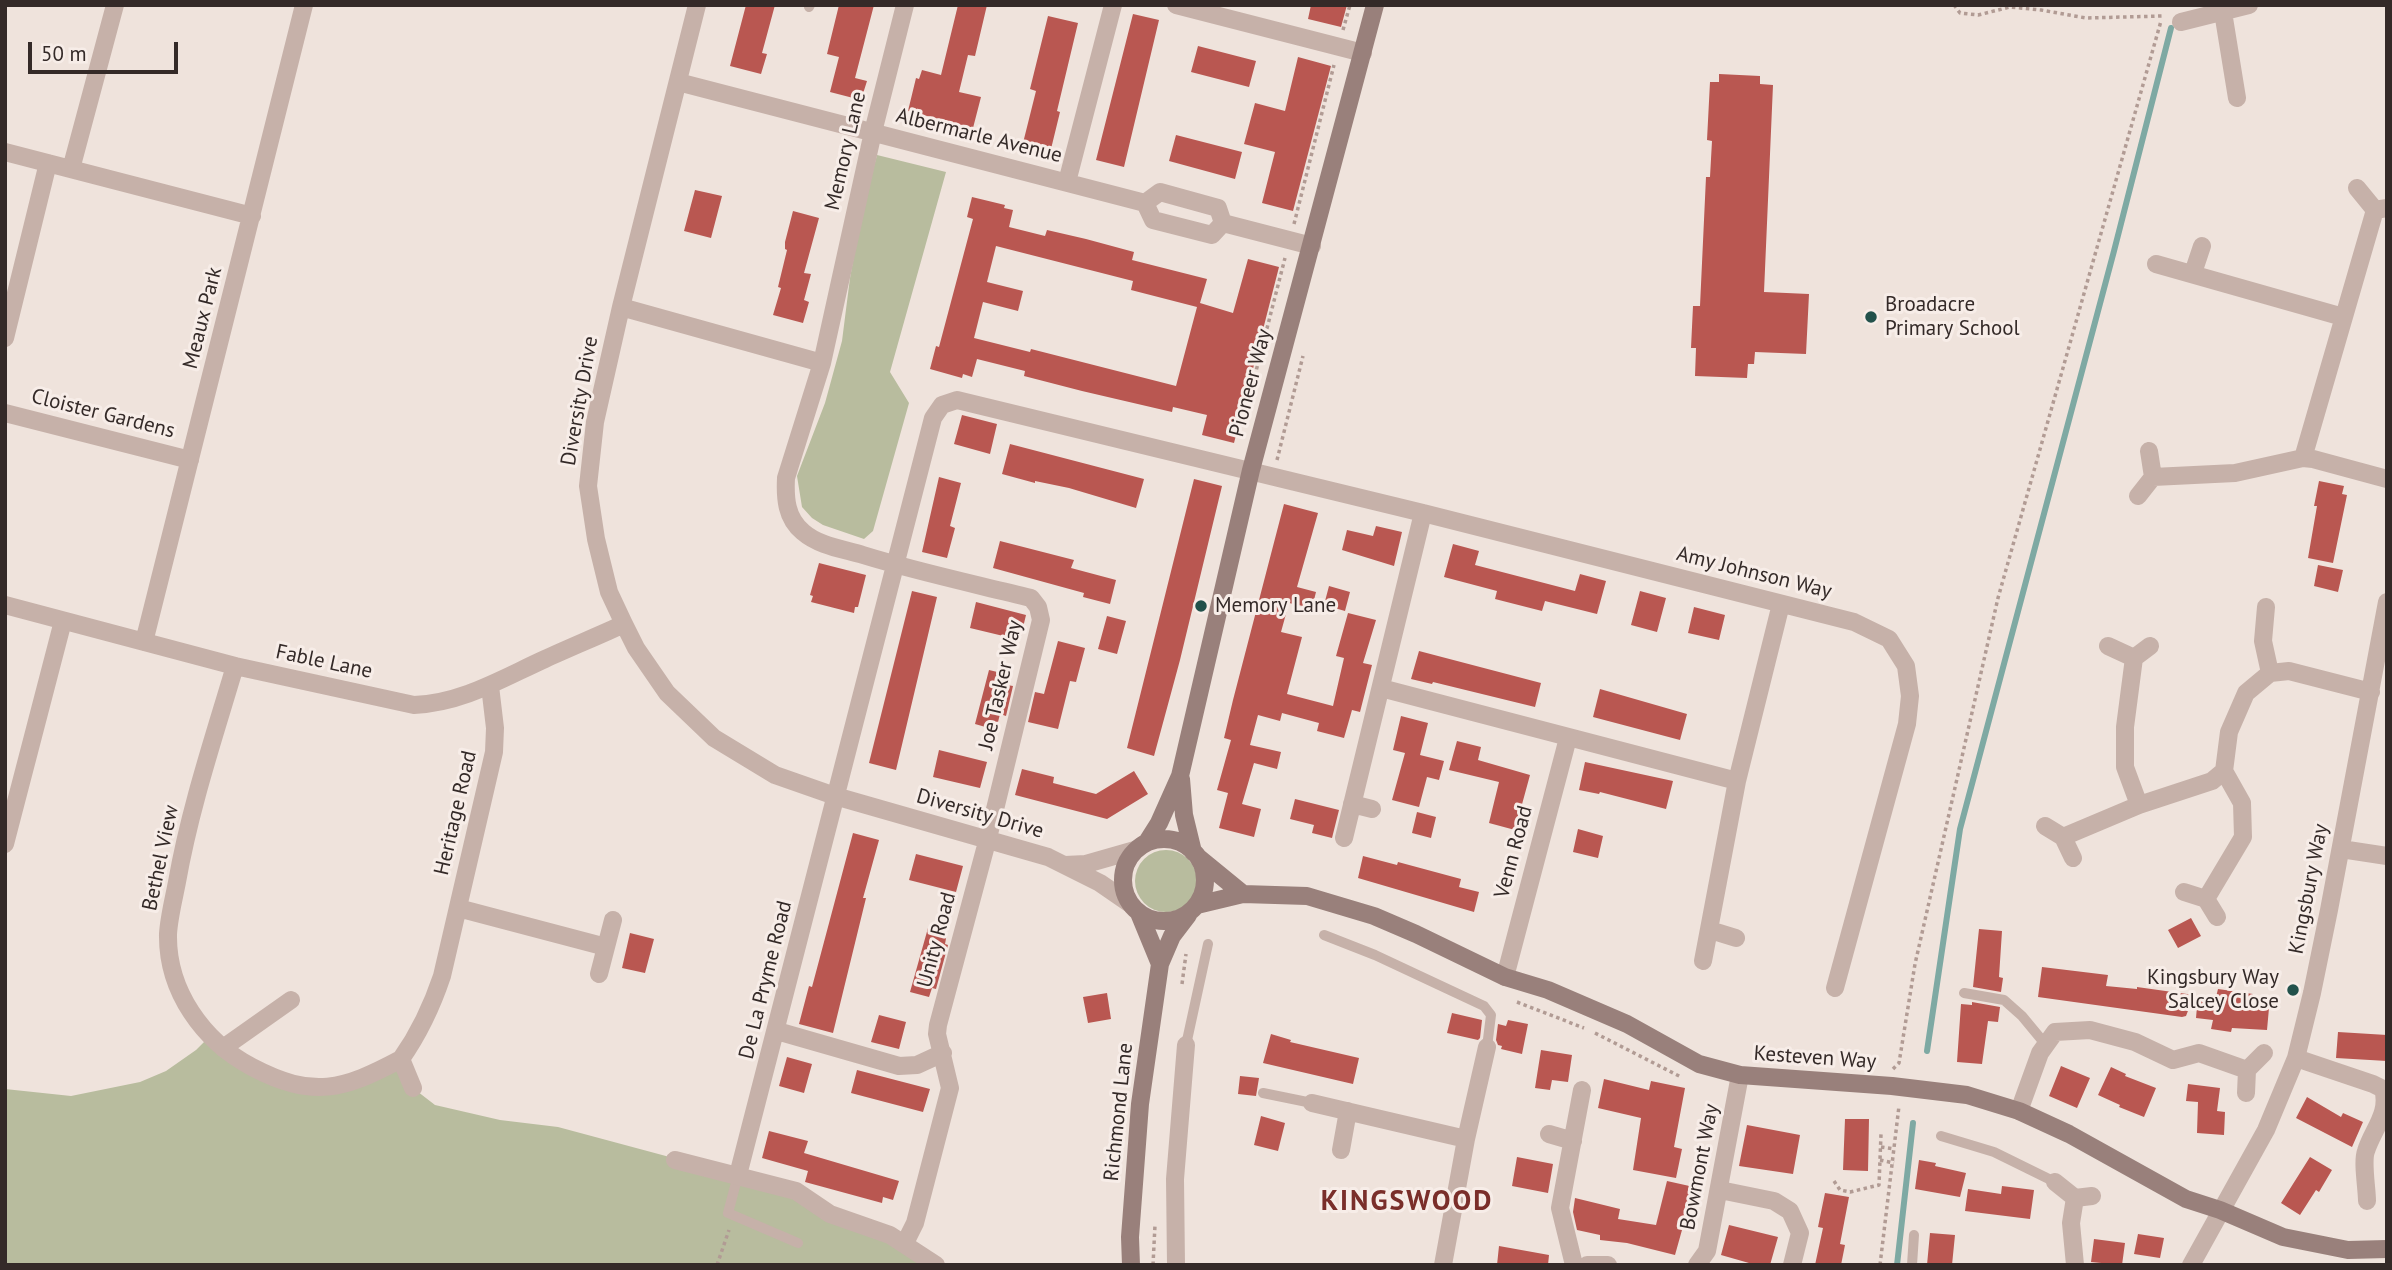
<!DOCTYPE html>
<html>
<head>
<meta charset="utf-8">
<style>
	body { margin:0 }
	#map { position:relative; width:2392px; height:1270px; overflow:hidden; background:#efe3dc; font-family:"PT Sans",sans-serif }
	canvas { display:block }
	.frame { position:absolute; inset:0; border:7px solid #342a28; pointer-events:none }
	.scale { position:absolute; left:28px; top:42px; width:150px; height:32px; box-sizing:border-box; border:4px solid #342a28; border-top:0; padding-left:9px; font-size:21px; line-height:24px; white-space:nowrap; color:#342a28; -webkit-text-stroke:5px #f7ede8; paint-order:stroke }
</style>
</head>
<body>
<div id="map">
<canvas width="2392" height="1270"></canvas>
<div class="frame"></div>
<div class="scale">50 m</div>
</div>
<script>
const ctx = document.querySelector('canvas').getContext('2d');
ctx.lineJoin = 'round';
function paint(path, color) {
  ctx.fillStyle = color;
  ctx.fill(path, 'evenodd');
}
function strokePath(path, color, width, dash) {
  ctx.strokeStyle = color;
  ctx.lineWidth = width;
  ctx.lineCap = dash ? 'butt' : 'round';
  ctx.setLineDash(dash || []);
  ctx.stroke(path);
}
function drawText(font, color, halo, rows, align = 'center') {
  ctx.font = font + ' "PT Sans",sans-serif';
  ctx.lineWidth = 6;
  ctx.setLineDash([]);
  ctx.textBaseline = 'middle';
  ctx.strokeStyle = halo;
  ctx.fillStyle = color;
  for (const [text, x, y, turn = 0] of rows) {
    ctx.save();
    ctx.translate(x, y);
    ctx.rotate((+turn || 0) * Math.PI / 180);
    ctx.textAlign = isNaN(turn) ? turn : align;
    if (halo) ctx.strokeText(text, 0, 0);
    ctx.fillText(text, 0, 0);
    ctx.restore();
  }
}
paint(new Path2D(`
	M877 155 946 172 890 372 909 403 873 531 864 539 823 525 812 518 802 507 797 476 825 403 842 341 850 278 862 211Z
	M1135 881a31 31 0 1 1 62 0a31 31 0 1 1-62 0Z
	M210 1036 223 1048 312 1086 401 1059 413 1088 435 1105 500 1120 558 1127 796 1191 936 1265H5V1089L71 1096 140 1082 166 1071 196 1050Z`), '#b8bc9e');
strokePath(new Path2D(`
	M1927 1051 1960 829 2114 251 2171 28
	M1897 1265 1913 1123`), '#7ea9a3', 6);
paint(new Path2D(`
	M746 5H775L762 53 767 54 761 74 730 66Z
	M839 5H874L855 78 867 81 861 100 830 92 839 57 827 54Z
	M958 5H987L975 56 968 55 959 92 981 97 973 128 908 111 916 78 919 79 922 70 941 75Z
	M1311 5H1347L1341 27 1308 19Z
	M1133 14 1159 20 1124 167 1096 160Z
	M1048 16 1078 23 1057 111 1060 112 1051 149 1023 143 1036 91 1030 89Z
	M1198 46 1256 61 1249 87 1191 72Z
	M1298 57 1331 66 1293 211 1262 203 1275 152 1244 144 1255 103 1285 111Z
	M1719 74 1760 76V84L1773 85 1764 292 1809 294 1806 354 1755 352 1754 364H1748L1747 378 1695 376 1696 348H1691L1693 306H1700L1706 177H1710L1712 141 1707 140 1710 82H1719Z
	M1176 135 1242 152 1235 179 1169 161Z
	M695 190 722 196 711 238 684 231Z
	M972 197 1005 205 1004 208 1013 210 1009 227 1045 236 1047 230 1086 239 1134 252 1132 260 1207 279 1200 303 1233 313 1248 259 1279 267 1234 443 1202 435 1207 415 1173 407 1172 412 1082 391 1024 376 1025 371 977 359 972 377 963 374 962 378 930 369 936 346 939 347 973 219 967 217ZM996 246 1133 281 1131 290 1197 307 1176 386 1031 349 1030 352 974 338 983 302 1018 311 1023 291 987 282Z
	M793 211 819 218 804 273 811 274 804 300 809 302 803 323 773 315 781 288 778 287 787 250 785 249V242Z
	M962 415 997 424 990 454 954 444Z
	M1010 444 1144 479 1136 508 1069 488 1035 481V483L1002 474Z
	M939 477 961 483 950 526 955 528 947 558 922 552Z
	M1194 479 1222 486 1180 660 1154 756 1127 748Z
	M2319 481 2344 486 2342 494 2347 495 2333 563 2308 558 2317 506H2314Z
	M1284 504 1318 513 1297 587 1316 592 1312 608 1289 603 1281 632 1302 637 1287 694 1333 706 1344 658 1336 656 1348 613 1376 620 1363 663 1372 665 1360 712 1352 710 1344 738 1317 731 1319 723 1282 713 1280 721 1258 715 1250 745 1281 752 1277 769 1254 763 1242 804 1261 809 1254 837 1219 828 1228 793 1217 790 1231 740 1224 738 1233 700Z
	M1376 526 1402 532 1394 566 1342 550 1347 530 1373 536Z
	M1000 541 1074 560 1071 568 1116 580 1110 604 1083 597 1084 593 993 568Z
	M1453 544 1479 551 1475 565 1575 591 1580 574 1606 581 1597 614 1545 601 1542 611 1495 599 1497 591 1444 577Z
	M819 563 866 575 858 607H855L854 613 811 602 813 596 810 595Z
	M2318 565 2343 570 2338 592 2314 586Z
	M1329 586 1350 592 1345 611 1324 605Z
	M912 591 937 597 896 770 869 763Z
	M1640 591 1666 598 1657 632 1631 625Z
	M976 602 1026 615 1020 640 970 628Z
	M1694 607 1725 615 1719 640 1688 633Z
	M1107 616 1126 621 1117 654 1098 649Z
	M1058 641 1085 648 1076 682 1070 681 1058 729 1028 722 1035 692 1044 694Z
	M1419 651 1541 683 1535 707 1433 682 1432 684 1411 679Z
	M989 670 1010 675 1007 685 1013 686 1006 716 1000 714 996 730 975 724Z
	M1600 689 1687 714 1680 740 1593 717Z
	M1401 716 1428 723 1420 755 1444 761 1439 780 1427 777 1419 807 1392 800 1405 753 1393 750Z
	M1457 741 1481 747 1478 760 1530 775 1515 830 1489 823 1499 782 1449 770Z
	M939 750 987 762 980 788 933 777Z
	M1585 762 1673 781 1666 809 1600 792 1599 794 1579 790Z
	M1022 769 1054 777 1053 783 1096 794 1134 771 1148 794 1107 819 1015 795Z
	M1295 799 1339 810 1332 838 1312 833 1314 825 1290 819Z
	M1417 812 1436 817 1431 838 1412 833Z
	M1578 829 1603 836 1598 858 1573 852Z
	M853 833 879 840 863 898H866L833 1033 799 1024 809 986 812 987Z
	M916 854 963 866 956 892 909 880Z
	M1363 856 1397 865 1398 862 1461 879 1459 887 1479 892 1474 912 1358 878Z
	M2191 918 2201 936 2178 948 2168 930Z
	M928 928 947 933 945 944 948 945 936 989 932 988 929 997 910 992Z
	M1979 929 2002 931 1999 977 2003 978 2001 992 1973 987Z
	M630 933 654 939 645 973 622 968Z
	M2042 967 2108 975 2106 986 2137 989V987L2194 995 2186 1016 2182 1017 2038 997Z
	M2218 989 2253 994 2252 1008H2269L2267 1030 2232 1028 2231 1032 2211 1029 2213 1020 2196 1018 2198 995 2216 997Z
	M1107 993 1111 1019 1088 1023 1083 997Z
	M1972 1002 2000 1007 1998 1022 1988 1021 1982 1064 1957 1062 1961 1004 1972 1005Z
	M1452 1013 1482 1020 1480 1038 1478 1040 1447 1033Z
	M879 1015 906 1022 899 1049 871 1042Z
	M1508 1020 1528 1024 1522 1054 1501 1049 1502 1046 1498 1045 1496 1040 1498 1024 1506 1026Z
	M2338 1032 2387 1035V1061L2336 1058Z
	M1271 1034 1291 1040 1290 1042 1359 1058 1353 1084 1263 1063Z
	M1541 1050 1572 1055 1568 1082 1552 1080 1550 1090 1535 1088Z
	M787 1057 812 1064 804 1093 779 1086Z
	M2061 1066 2090 1078 2077 1108 2049 1096Z
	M2111 1067 2126 1074 2125 1076 2156 1088 2144 1117 2119 1107 2120 1105 2098 1095Z
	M857 1070 930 1089 923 1112 851 1093Z
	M1240 1076 1259 1078 1256 1096 1238 1094Z
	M1604 1079 1649 1090 1651 1081 1685 1088 1674 1147 1682 1149 1676 1178 1633 1170 1641 1118 1598 1108Z
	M2188 1084 2220 1088 2217 1111 2225 1112 2224 1135 2197 1133 2198 1102 2186 1101Z
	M2307 1097 2341 1117 2343 1113 2363 1122 2352 1147 2296 1118Z
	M1261 1116 1285 1123 1278 1151 1254 1145Z
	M1845 1119H1869L1868 1171 1843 1170Z
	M1747 1125 1800 1135 1793 1174 1739 1166Z
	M769 1131 808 1141 804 1153 899 1181 893 1200 883 1197 882 1203 805 1182 808 1171 762 1158Z
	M1517 1157 1553 1164 1548 1193 1512 1186Z
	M2310 1157 2332 1170 2319 1192 2316 1190 2300 1215 2281 1203Z
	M1919 1160 1936 1163 1935 1166 1966 1173 1960 1197 1915 1189Z
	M1667 1181 1694 1187 1675 1255 1627 1243 1600 1240V1235L1577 1230 1573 1212 1575 1198 1620 1209 1618 1219 1656 1225Z
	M2002 1186 2034 1190 2030 1219 1965 1211 1968 1189 2001 1194Z
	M1825 1193 1849 1197 1840 1244 1845 1245 1841 1265H1815L1823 1228 1818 1227Z
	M1729 1225 1778 1237 1770 1265H1756L1721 1255Z
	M1930 1233 1955 1235 1952 1265H1927Z
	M2138 1234 2164 1238 2160 1258 2134 1254Z
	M2094 1239 2125 1243 2122 1265 2091 1262Z
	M1499 1246 1549 1255 1548 1265H1497Z`), '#b95751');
strokePath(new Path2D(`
	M1954 5 1960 13 1978 15 2010 7 2041 10 2086 18 2162 16
	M1343 30 1350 5
	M1294 224 1334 65
	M1253 383 1285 258
	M1277 460 1303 356
	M1182 984 1186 954
	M1517 1002 1584 1028
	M1595 1033 1681 1077
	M1893 1069 1899 1063 1915 964 1998 598 2161 21
	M1881 1147 1894 1149
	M1880 1160 1894 1163
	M1834 1181 1840 1190 1850 1192 1879 1185 1881 1134
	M717 1265 729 1230
	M1153 1265 1155 1225
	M1880 1265 1899 1106`), '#b19b94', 3.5, [3.5, 3.5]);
strokePath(new Path2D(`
	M809 7 810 5
	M1324 935 1375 955 1484 1006 1491 1015 1487 1047
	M1964 993 2004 1000 2022 1016 2046 1045
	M1186 1045 1208 944
	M1263 1093 1312 1103
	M1941 1136 1994 1152 2055 1182
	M738 1175 728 1213 798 1243
	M1912 1265 1914 1235`), '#c6b1a9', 10);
strokePath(new Path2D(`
	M697 5 621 307 595 422 588 486 596 539 609 592 624 624 636 648 667 693 714 738 775 775 835 796 1048 857 1100 883 1129 903
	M1176 5 1363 53
	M2223 12 2237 98
	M2181 22 2249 5
	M678 82 1145 203 1160 192 1218 208 1223 223
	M5 152 252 216
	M71 169 115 5
	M1067 182 1113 5
	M2357 188 2375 210 2387 208
	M1145 203 1153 220 1212 235 1223 223
	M1223 223 1312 246
	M2156 264 2343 317
	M2193 273 2202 246
	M621 307 822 363
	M5 338 48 163
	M5 413 190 460
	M2303 458 2375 210
	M2153 477 2235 473 2303 458 2313 459 2387 479
	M2138 496 2153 477 2149 451
	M5 605 235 666 414 705C462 703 501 679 545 659 571 647 598 636 624 624
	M2266 607 2263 641 2270 673
	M144 642 304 5
	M2108 646 2134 658 2150 646
	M2134 658 2125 727V767L2139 805
	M235 666C214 737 190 808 177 882 174 898 169 917 168 934 167 991 203 1041 252 1067 313 1099 343 1090 401 1059
	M1381 688 1737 781
	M1352 804 1372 809
	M2045 826 2063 837 2139 805 2212 781 2224 771 2229 732 2246 693 2270 673 2289 671 2371 692
	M2063 837 2073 858
	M1344 838 1423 513
	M5 844 63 621
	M2341 849 2387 856
	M1065 865 1086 864 1135 850
	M2184 892 2206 899 2217 917
	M2206 899 2243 837 2242 803 2224 771
	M458 908 606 947
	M1710 930 1736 938
	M1703 961 1737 781 1781 604
	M599 974 613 920
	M1505 977 1568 738
	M777 1031 899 1066 917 1065 943 1053
	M223 1048 291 1000
	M2296 1058 2373 1084 2383 1089C2390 1113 2373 1129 2366 1151 2362 1162 2367 1188 2367 1201
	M413 1088 401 1059C420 1032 432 1006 442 976L494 752 495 728 490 686
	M2246 1093 2247 1070 2264 1053
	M1312 1103 1466 1139
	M2019 1111 2040 1053 2055 1032 2090 1030 2135 1042 2173 1060 2199 1053 2247 1070
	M1549 1134 1573 1141
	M1341 1150 1348 1111
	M675 1160 796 1191 830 1214 890 1235 936 1265
	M738 1175 933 418 942 405 957 400 1423 513 1854 622 1889 639 1906 666 1910 696 1907 724 1835 988
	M2055 1182 2075 1198 2092 1196
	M1720 1190 1774 1201 1790 1211 1800 1233 1792 1265
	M2075 1198 2071 1223 2075 1265
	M905 1243 915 1223 950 1088 937 1034 938 1025 988 838 1041 620 1038 607 1031 598C975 584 918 572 863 555 843 549 819 546 803 532 786 518 785 498 786 478L822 363 873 132 905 5
	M1176 1265 1175 1179 1186 1045
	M1443 1265 1466 1139 1487 1047
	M1574 1265 1560 1208 1582 1090
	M1587 1265H1608
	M1697 1265 1707 1251 1740 1075
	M2191 1265 2266 1130 2296 1058 2312 993 2329 910 2387 602`), '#c6b1a9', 18);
strokePath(new Path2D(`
	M1181 779 1184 815 1193 852
	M1123 880a41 41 0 1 1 82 0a41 41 0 1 1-82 0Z
	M1147 842 1159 823 1180 776 1251 470 1375 5
	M1199 858 1243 894
	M1197 905 1243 894 1307 896 1374 916 1416 934 1505 977 1548 990 1627 1024 1699 1064 1740 1075 1892 1086 1967 1095 2019 1111 2069 1134 2186 1199 2220 1210 2283 1237 2348 1250 2387 1249
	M1139 913 1160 964
	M1131 1265 1130 1237 1140 1104 1160 964 1172 936 1188 915`), '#99807b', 18);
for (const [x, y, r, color] of [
	[1871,317,7,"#22514b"],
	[1201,606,7,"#22514b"],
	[2293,990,7,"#22514b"]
]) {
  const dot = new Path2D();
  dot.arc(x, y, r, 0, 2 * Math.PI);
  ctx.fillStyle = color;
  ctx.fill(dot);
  strokePath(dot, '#f7ede8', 2.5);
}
drawText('21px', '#342a28', '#f7ede8', [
	["Albermarle Avenue",979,136,14],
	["Memory Lane",846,151,-77],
	["Meaux Park",203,318,-76],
	["Pioneer Way",1251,383,-75],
	["Diversity Drive",580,401,-80],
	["Cloister Gardens",103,414,14],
	["Amy Johnson Way",1754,573,14],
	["Fable Lane",324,662,12],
	["Joe Tasker Way",1001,685,-77],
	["Heritage Road",456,813,-77],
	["Diversity Drive",980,814,16],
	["Venn Road",1514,852,-75],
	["Bethel View",161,858,-78],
	["Kingsbury Way",2309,889,-79],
	["Unity Road",937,940,-75],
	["De La Pryme Road",766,980,-76],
	["Kesteven Way",1815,1058,4],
	["Richmond Lane",1119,1112,-84],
	["Bowmont Way",1700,1167,-79]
]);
drawText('21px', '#342a28', '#f7ede8', [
	["Broadacre",1885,305],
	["Primary School",1885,329],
	["Memory Lane",1215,606],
	["Kingsbury Way",2279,978,"right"],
	["Salcey Close",2279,1002,"right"]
], 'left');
ctx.letterSpacing = '2px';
drawText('bold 28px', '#7a2e2a', '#f7ede8', [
	["KINGSWOOD",1407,1202]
]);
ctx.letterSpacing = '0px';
</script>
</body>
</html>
